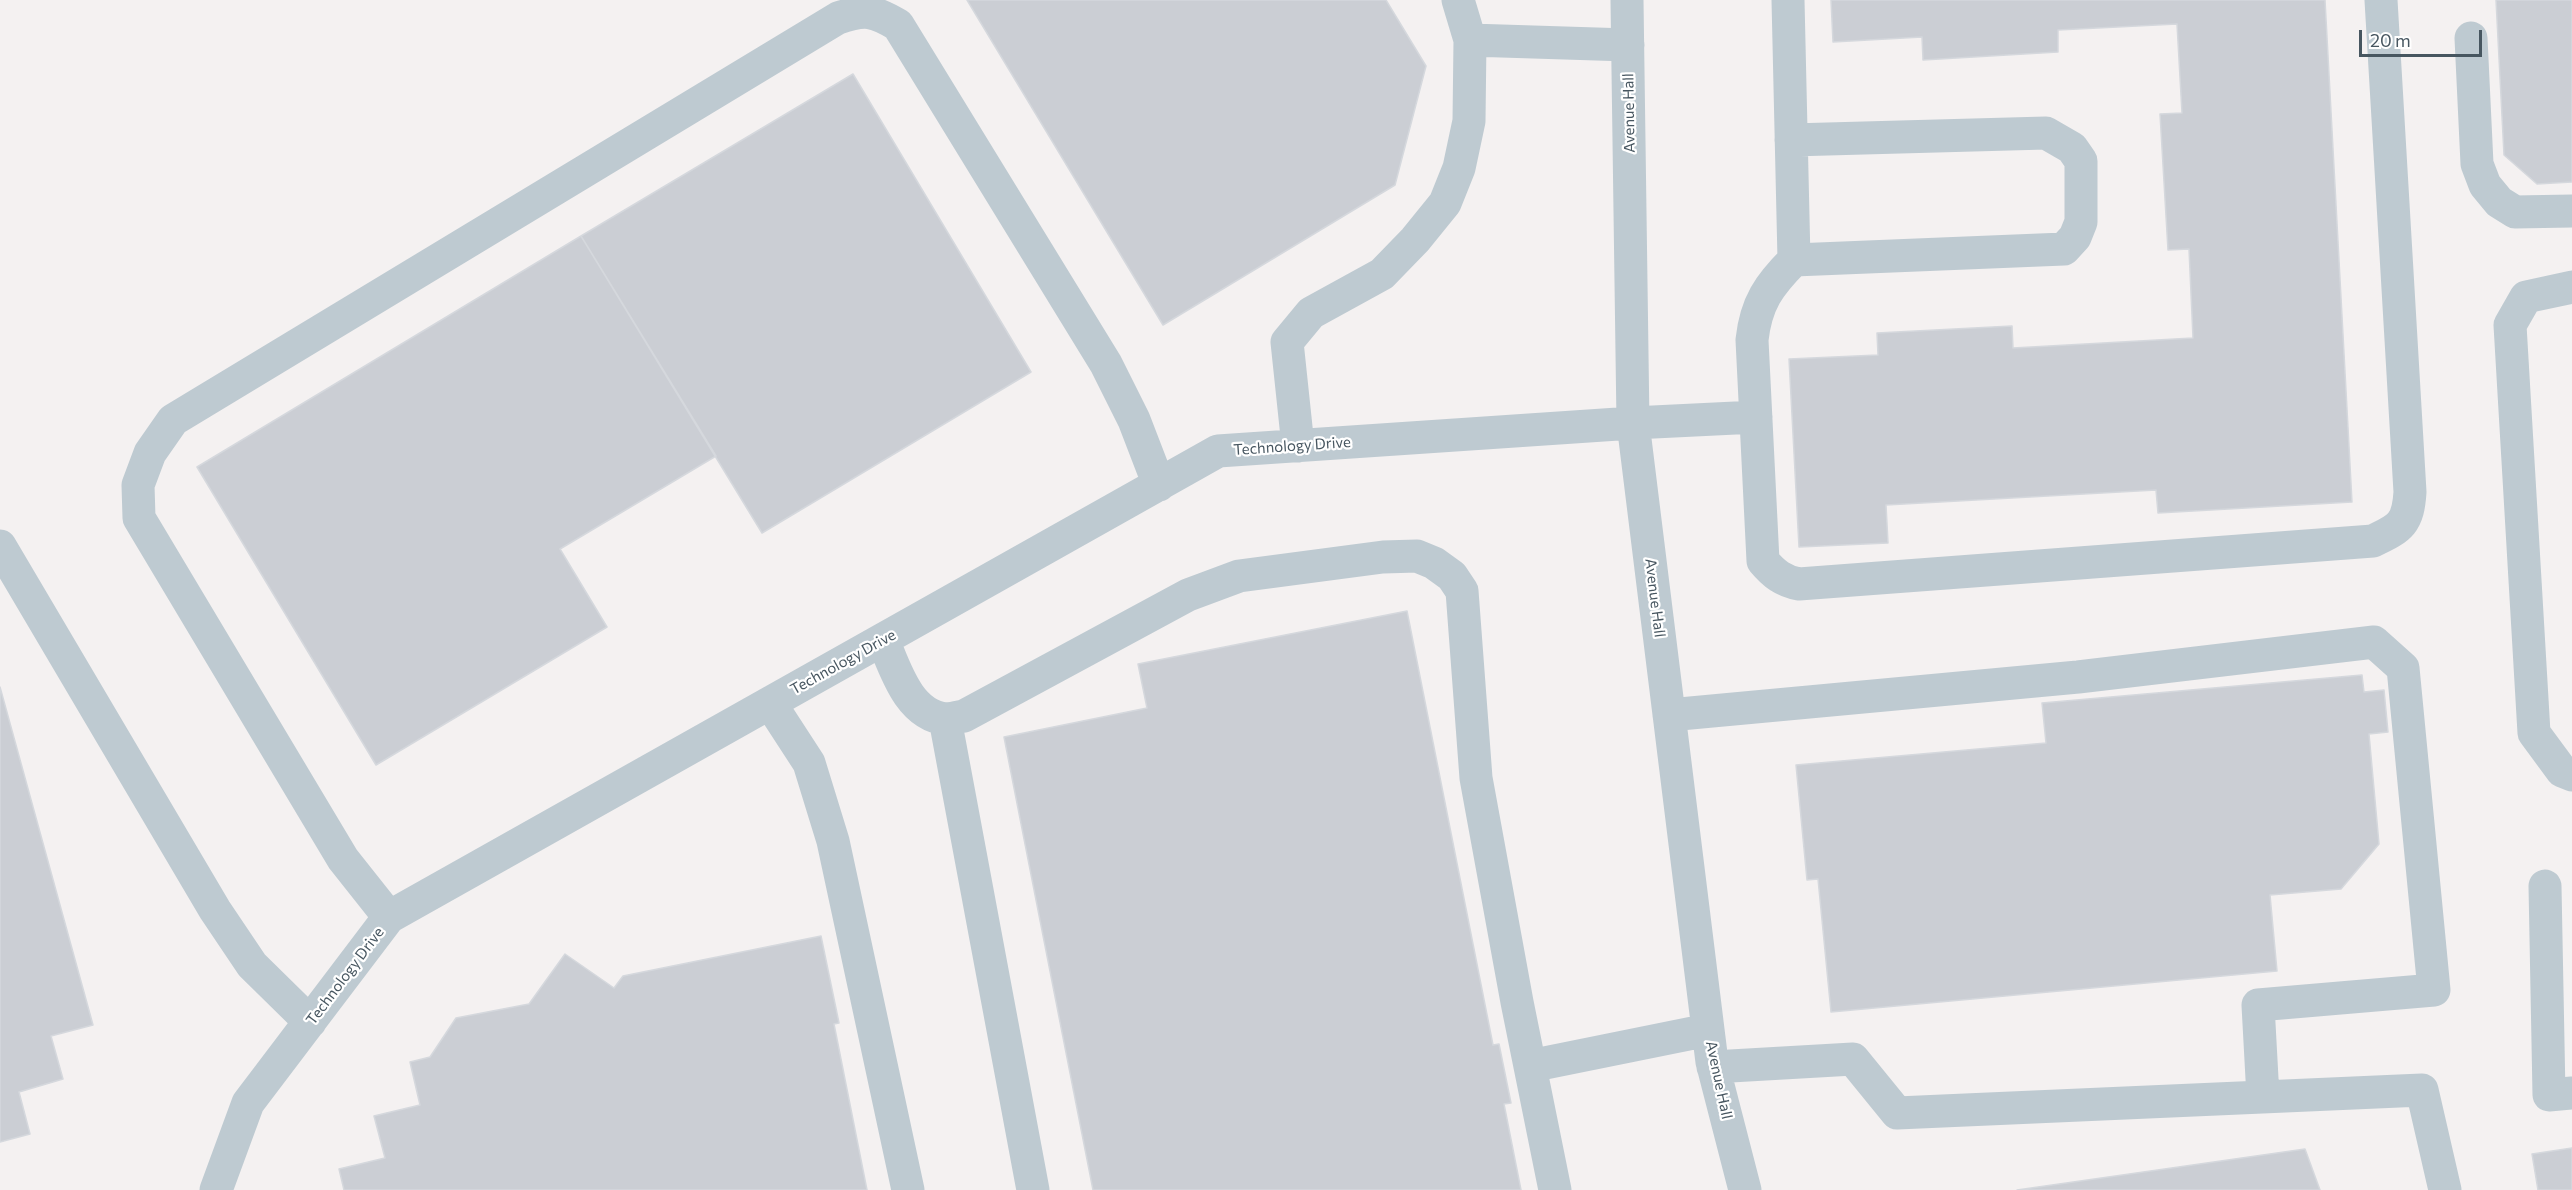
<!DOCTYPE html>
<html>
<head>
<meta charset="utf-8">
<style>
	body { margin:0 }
	#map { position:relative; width:2572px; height:1190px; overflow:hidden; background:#f4f1f1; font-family:Commissioner,sans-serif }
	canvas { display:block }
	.scale { position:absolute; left:2359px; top:30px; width:123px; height:27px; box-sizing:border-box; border:3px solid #475660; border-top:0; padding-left:8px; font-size:18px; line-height:21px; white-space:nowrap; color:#475660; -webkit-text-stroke:4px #fff; paint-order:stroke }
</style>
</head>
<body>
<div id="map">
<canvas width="2572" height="1190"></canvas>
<div class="scale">20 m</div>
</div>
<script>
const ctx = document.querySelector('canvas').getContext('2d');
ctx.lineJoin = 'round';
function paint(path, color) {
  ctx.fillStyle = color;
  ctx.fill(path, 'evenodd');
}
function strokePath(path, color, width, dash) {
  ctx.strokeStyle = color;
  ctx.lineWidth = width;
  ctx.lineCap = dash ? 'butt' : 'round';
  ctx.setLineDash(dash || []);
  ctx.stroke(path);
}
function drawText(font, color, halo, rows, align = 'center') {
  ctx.font = font + ' Commissioner,sans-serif';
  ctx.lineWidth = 4.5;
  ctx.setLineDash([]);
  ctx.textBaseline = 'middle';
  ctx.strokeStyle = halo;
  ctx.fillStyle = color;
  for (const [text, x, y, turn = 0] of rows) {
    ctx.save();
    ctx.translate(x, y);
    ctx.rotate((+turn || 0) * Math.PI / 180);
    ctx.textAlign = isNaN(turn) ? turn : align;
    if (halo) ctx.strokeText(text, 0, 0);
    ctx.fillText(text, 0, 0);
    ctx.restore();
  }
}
const building = new Path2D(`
	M967 0H1386L1426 66 1395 185 1163 325Z
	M1831 0H2325L2352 502 2158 513 2156 490 1886 505 1888 543 1799 547 1789 359 1878 355 1877 333 2012 326 2013 348 2193 338 2189 249 2168 250 2160 114 2182 113 2177 24 2058 30V52L1923 60 1922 37 1833 42Z
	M2496 0H2572V182L2537 184 2504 155Z
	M853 74 1031 372 762 533 581 236Z
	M581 236 716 456 560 549 607 627 376 765 197 467Z
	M1407 611 1493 1045 1499 1044 1511 1103 1504 1104 1521 1190H1093L1004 737 1147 708 1138 664Z
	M2362 675 2364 692 2384 690 2388 732 2369 734 2379 844 2341 889 2270 895 2277 971 1831 1012 1818 879 1807 880 1796 765 2046 743 2042 703Z
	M0 687 93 1025 51 1036 63 1079 19 1092 30 1134 0 1142Z
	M821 936 839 1023 834 1024 867 1190H344L339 1169 385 1158 374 1116 420 1105 410 1062 430 1057 456 1018 529 1004 565 954 614 988 623 976Z
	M2572 1148V1190H2538L2532 1154Z
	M2305 1149 2320 1190H2017Z`);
paint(building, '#cbced4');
strokePath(building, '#d5d8dd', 1.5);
strokePath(new Path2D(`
	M1627 0 1633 423 1712 1062 1745 1190
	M1788 0 1794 260C1769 285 1756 303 1752 340L1763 561C1774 574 1783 581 1799 584L2373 541C2401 528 2408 523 2410 492L2381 0
	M2471 38 2477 164 2485 185 2499 202 2515 212 2572 211
	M1470 40 1628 45
	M1791 140 2046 133 2072 148 2081 161V222L2075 237 2064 249 1794 260
	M2572 287 2526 297 2510 325 2534 733 2562 771 2572 775
	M1298 446 1287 342 1311 313 1382 274 1415 240 1445 203 1459 168 1469 121 1470 40 1458 0
	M0 546 215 910 252 965 310 1022
	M883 640C895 668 908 715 946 719 951 719 959 717 964 716L1188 595 1239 576 1383 557 1417 556 1434 563 1452 576 1462 591 1476 778 1517 1002 1555 1190
	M770 703 809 763 833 841 908 1190
	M1669 715 2078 677 2374 642 2403 668 2434 990 2258 1005 2263 1097
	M945 719 1033 1190
	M2545 886 2549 1095 2572 1093
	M389 917 343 859 139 518 138 485 150 453 173 420 838 18C865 9 873 10 898 25L1106 364 1134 420 1159 485
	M1530 1066 1708 1030
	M1713 1067 1853 1059 1897 1113 2422 1090 2445 1190
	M216 1190 248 1103 389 917 1218 451 1633 423 1756 417`), '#becad1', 33);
drawText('15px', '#475660', '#fff', [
	["Avenue Hall",1629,113,-91],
	["Technology Drive",1292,446,-4],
	["Avenue Hall",1655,598,83],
	["Technology Drive",843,662,-29],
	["Technology Drive",345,976,-53],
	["Avenue Hall",1719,1080,78]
]);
</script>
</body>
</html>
